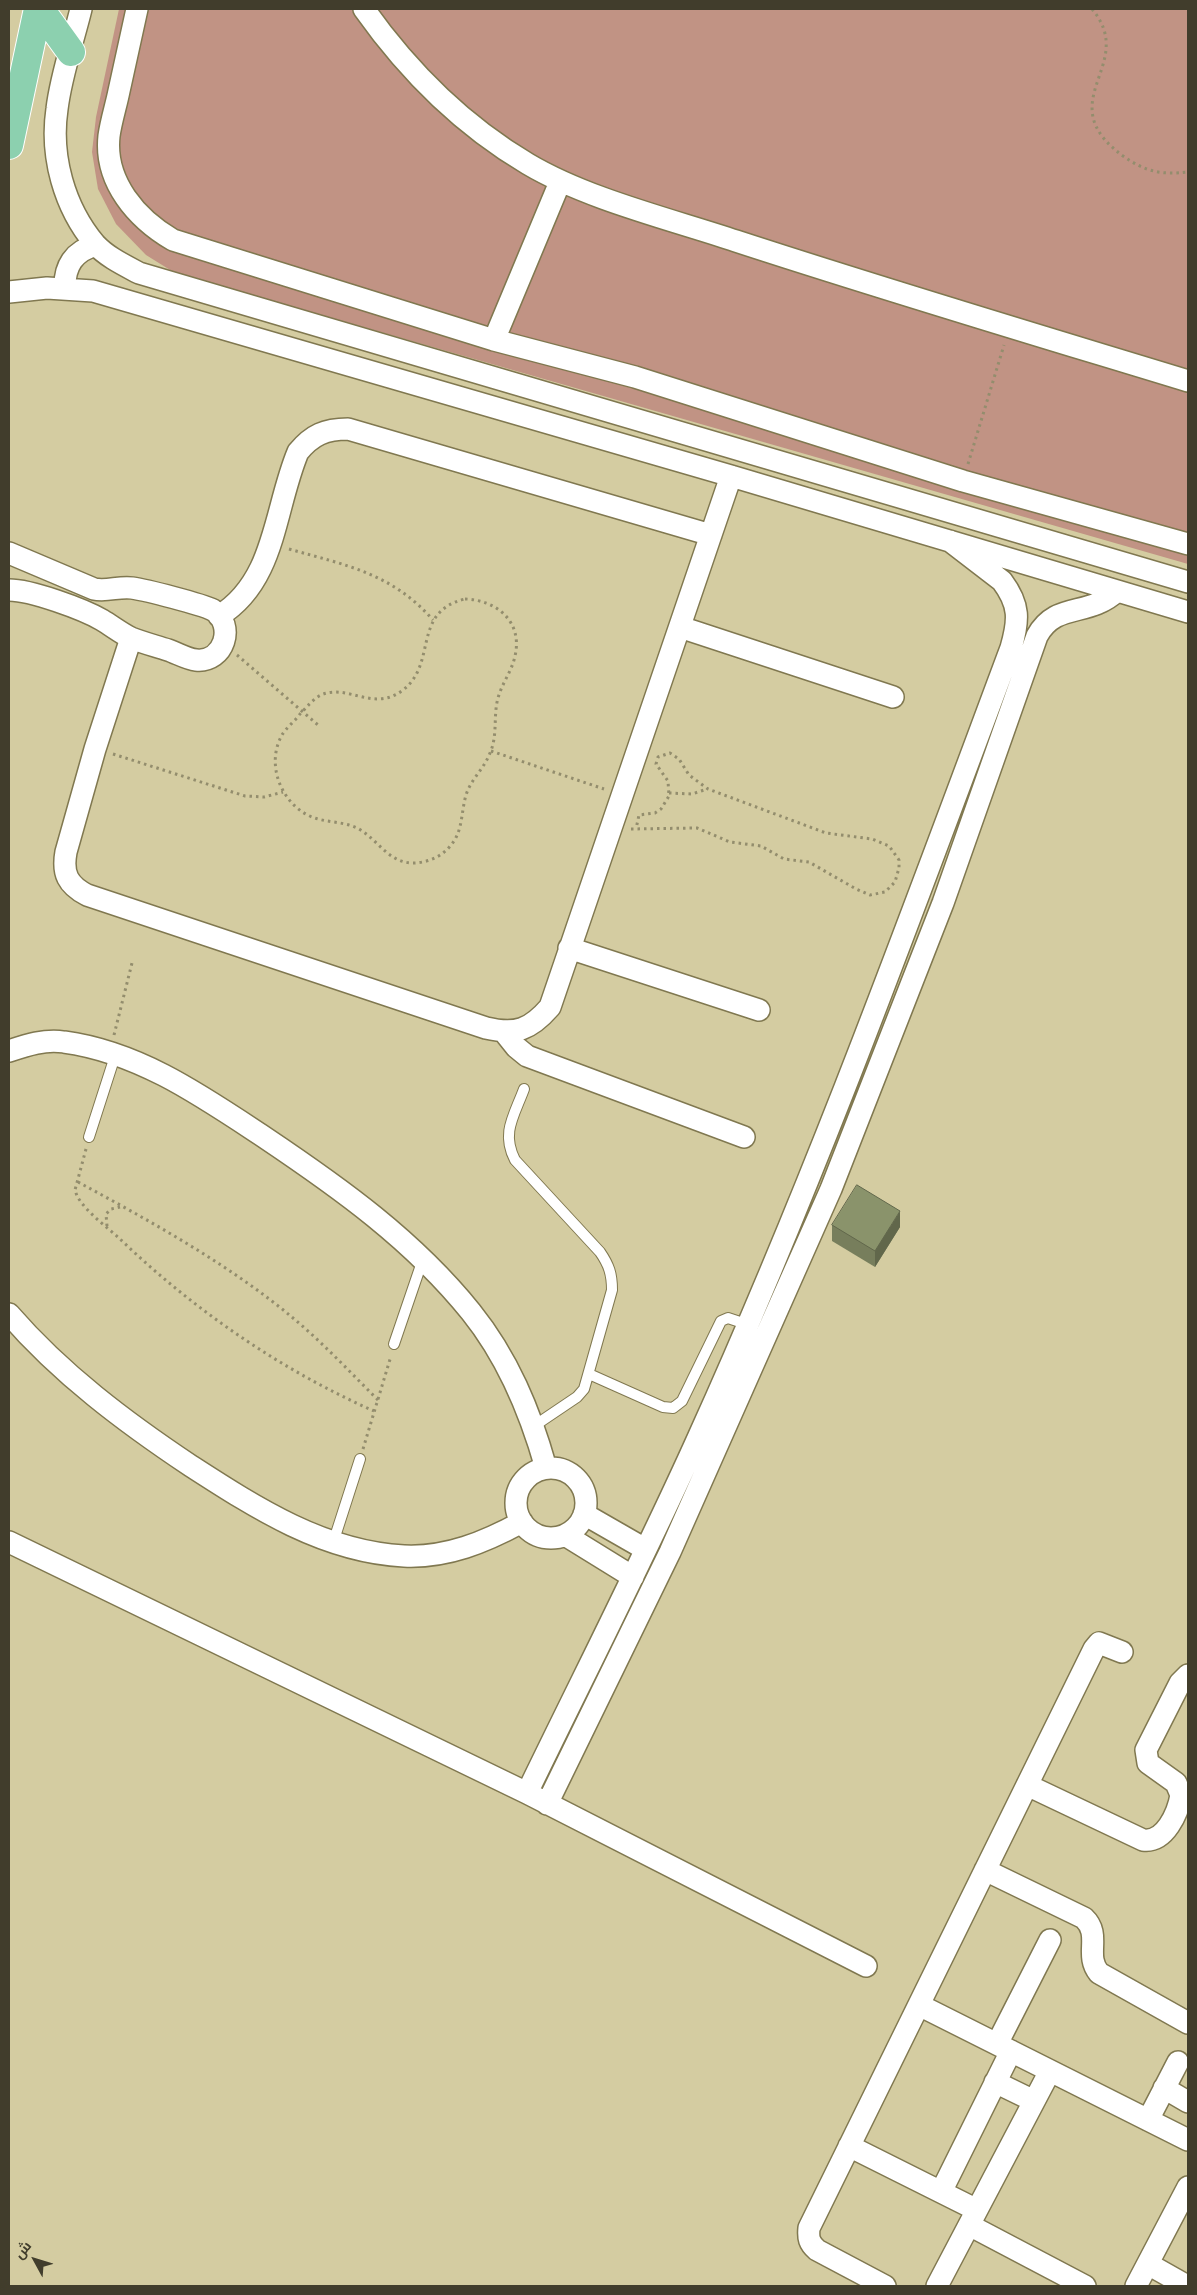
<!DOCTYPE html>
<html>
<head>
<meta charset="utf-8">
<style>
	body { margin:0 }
	#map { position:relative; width:1197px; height:2295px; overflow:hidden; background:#d4cca1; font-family:"Nunito Sans",Cairo,sans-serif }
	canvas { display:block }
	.frame { position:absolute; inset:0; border:10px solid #413d2c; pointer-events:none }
	.north { position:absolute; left:10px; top:2235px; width:50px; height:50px; -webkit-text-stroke:4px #d4cca1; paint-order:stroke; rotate:309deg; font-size:14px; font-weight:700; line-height:20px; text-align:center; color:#413d2c }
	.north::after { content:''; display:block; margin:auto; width:18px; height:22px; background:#413d2c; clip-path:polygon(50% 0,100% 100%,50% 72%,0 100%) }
</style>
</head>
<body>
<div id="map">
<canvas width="1197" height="2295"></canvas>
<div class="frame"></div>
<div class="north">ش</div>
</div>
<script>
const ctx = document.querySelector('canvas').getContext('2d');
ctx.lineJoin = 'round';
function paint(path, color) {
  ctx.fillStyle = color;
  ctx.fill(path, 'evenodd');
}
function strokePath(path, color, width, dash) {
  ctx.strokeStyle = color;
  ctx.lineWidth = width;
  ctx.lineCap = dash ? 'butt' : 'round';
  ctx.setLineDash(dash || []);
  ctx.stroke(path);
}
paint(new Path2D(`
	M119 9H1188V564L175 273 146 255 116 224 98 189 92 152 96 117Z`), '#c19384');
const lane = new Path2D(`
	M524 1089C514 1116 501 1133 515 1160L600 1252C609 1265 612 1274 612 1290L584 1389 577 1397 534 1426
	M89 1137 116 1053
	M394 1344 423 1259
	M589 1374 663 1407 673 1408 682 1401 721 1321 728 1318 746 1324
	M333 1543 360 1459`);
const street = new Path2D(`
	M81 9C73 42 61 75 57 109 50 156 64 207 95 244 107 257 124 265 139 273L1188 582
	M137 9C131 36 125 64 119 91 116 106 111 121 109 136 104 182 137 219 173 240L494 340 635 377 963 481 1188 544
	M364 9C408 71 462 125 528 164 587 199 670 219 736 241 886 290 1037 335 1188 381
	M65 289C64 266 74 251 96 245
	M9 292 47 288 93 291 731 476 1188 612
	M494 340 560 182
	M9 553 94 589C107 592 119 586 132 588 146 590 201 604 213 610 236 625 224 663 196 660 187 659 177 653 168 650 156 646 143 643 131 638 121 633 112 626 102 620 83 609 31 590 9 590
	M219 616C276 581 274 509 298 452 312 435 325 429 348 429L711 535
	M680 627 893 697
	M131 638 95 749 66 852C62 874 68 885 87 895L486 1028C516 1035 530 1030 550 1007L731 476
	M569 948 759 1010
	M504 1032 516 1047 527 1056 744 1137
	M9 1051C27 1045 45 1039 64 1042 139 1052 202 1096 264 1137 340 1188 413 1240 471 1312 508 1358 530 1411 546 1468
	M9 1314C61 1374 125 1422 191 1466 256 1508 324 1552 404 1556 447 1558 485 1542 522 1522
	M516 1503a35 35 0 1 1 70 0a35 35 0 1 1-70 0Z
	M584 1514 645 1549
	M565 1535 633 1577
	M9 1542 527 1793 866 1966
	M1027 1785 1143 1840C1165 1843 1178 1813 1181 1795L1176 1783 1148 1763 1146 1750 1180 1683 1188 1675
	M527 1793C584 1675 644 1558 698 1438 815 1180 912 913 1011 648 1019 620 1020 605 1002 581L950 541
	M547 1804 670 1552 831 1189 943 903 1037 636C1056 601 1088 618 1117 591
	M985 1870 1084 1918C1102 1935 1084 1955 1099 1973L1188 2023
	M919 2005 1188 2140
	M997 2044 1050 1940
	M995 2082 1034 2101
	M1164 2088 1188 2102
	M1148 2120 1178 2062
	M849 2146 977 2210
	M941 2192 1011 2051
	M969 2225 1085 2286
	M1148 2264 1187 2286
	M885 2286 817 2250C809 2243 808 2238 809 2228L1094 1649 1099 1643 1122 1652
	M937 2286 1050 2071
	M1136 2286 1188 2187`);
const primary = new Path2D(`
	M40 9 71 52
	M9 145 38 9`);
strokePath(lane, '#807850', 12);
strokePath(street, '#807850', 24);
strokePath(primary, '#fff', 30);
strokePath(new Path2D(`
	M1092 9C1139 65 1048 101 1123 156 1146 172 1161 175 1188 172
	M968 464 1004 345
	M289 549C345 565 392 573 433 620
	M465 599C497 600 523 622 515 656 512 671 502 683 498 698 493 716 498 735 490 753 484 769 471 779 466 795 461 812 463 831 451 845 442 857 427 863 412 863 388 862 378 840 359 829 344 821 327 823 312 817 282 805 265 765 282 735 286 728 295 721 300 714 307 707 313 699 321 695 348 683 373 713 403 690 438 663 411 612 465 599Z
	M237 655 318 725
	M491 751 604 789
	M113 754 245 796 264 797 283 792
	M669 793 692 794 707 789
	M631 829 697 828 730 842 761 846 784 859 809 862 856 889 870 895 885 892 895 882 899 868V860L889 846 872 839 826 833 708 789 689 775 679 759 670 753 658 757 656 764 668 781 669 796 661 809 655 813 639 815 636 829
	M114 1035 132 963
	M86 1149 75 1190 77 1196C87 1213 106 1226 120 1239 194 1310 281 1370 374 1411
	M78 1182C150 1221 230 1265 293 1318 323 1343 350 1372 378 1400
	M107 1226 106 1214 111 1209 120 1207
	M363 1449 391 1356`), '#938d6d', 3, [2.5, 4]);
strokePath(lane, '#fff', 10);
strokePath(street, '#fff', 21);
strokePath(primary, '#8cd0af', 28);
paint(new Path2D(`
	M832 1225 900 1227 875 1267 832 1241Z`), '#777e5c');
paint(new Path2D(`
	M900 1211V1227L875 1267V1251Z`), '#61674b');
const building = new Path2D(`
	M857 1185 900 1211 875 1251 832 1225Z`);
paint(building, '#8a936b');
strokePath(building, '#61674b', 1);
</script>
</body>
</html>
